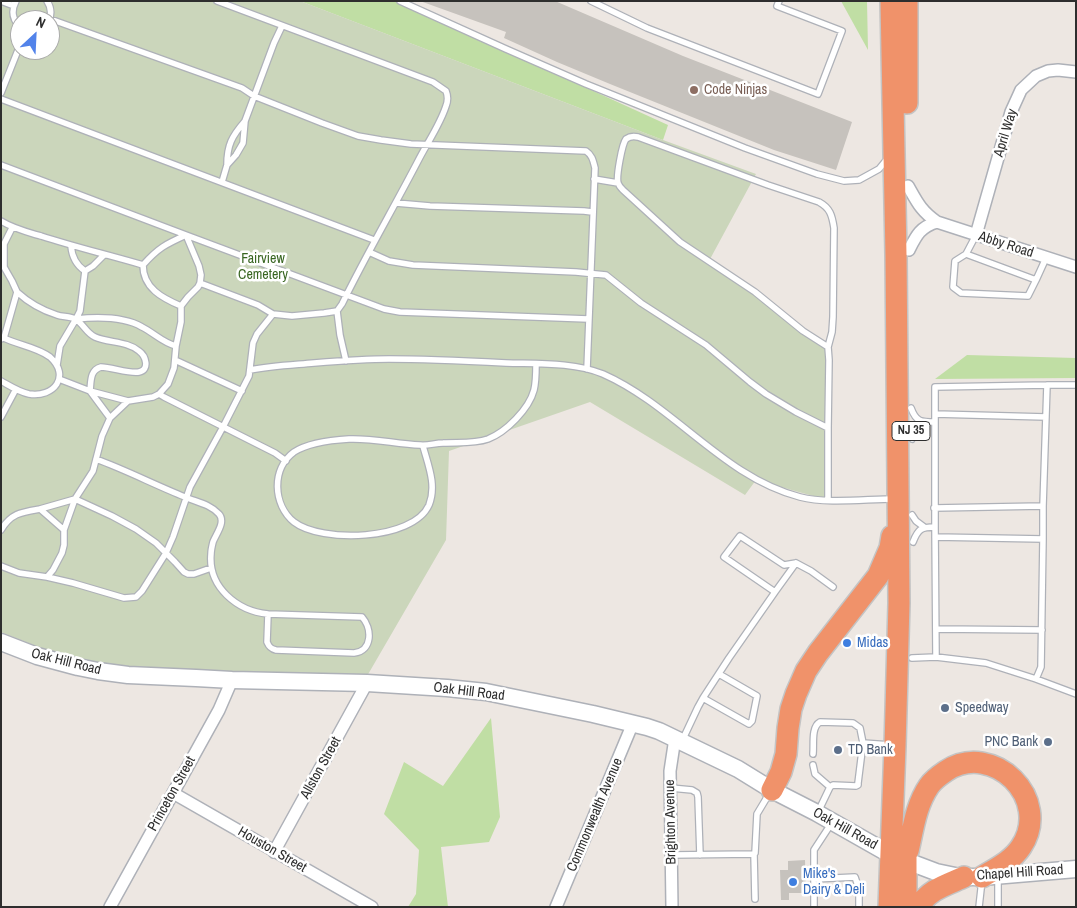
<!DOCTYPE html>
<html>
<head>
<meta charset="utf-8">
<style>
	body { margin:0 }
	#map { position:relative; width:1077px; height:908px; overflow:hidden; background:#ede7e2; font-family:"Archivo Narrow",sans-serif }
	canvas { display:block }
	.frame { position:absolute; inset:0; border:2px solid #2e2e2e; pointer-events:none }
	.north { position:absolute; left:10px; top:10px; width:50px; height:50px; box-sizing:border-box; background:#fff; border:1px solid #ababab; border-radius:50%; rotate:25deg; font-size:14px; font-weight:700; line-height:20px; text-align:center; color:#2e2e2e }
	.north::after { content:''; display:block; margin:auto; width:18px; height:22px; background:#5283ea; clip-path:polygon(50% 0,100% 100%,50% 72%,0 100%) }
</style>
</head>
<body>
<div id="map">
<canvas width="1077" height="908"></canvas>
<div class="frame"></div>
<div class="north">N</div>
</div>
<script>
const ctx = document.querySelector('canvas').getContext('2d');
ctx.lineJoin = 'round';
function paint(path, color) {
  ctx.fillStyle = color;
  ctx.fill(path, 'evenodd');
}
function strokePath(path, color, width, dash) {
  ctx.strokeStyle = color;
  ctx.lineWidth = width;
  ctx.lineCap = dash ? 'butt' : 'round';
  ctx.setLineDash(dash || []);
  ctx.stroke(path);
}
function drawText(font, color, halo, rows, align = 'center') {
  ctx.font = font + ' "Archivo Narrow",sans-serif';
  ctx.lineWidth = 5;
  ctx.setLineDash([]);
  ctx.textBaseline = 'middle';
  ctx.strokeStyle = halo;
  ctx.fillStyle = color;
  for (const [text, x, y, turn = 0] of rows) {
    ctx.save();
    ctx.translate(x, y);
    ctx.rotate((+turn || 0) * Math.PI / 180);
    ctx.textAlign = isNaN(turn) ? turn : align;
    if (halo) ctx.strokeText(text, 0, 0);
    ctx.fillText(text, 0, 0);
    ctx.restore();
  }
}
paint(new Path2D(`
	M300 1H396L668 125 663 140Z
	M841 1H867L868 50Z
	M967 355 1076 358V378L935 379Z
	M491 718 500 817 489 842 441 847 448 907H408L416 894 419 850 384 814 404 762 443 786Z`), '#c0dea4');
paint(new Path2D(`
	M1 1H300L663 140 756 174 709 261 831 347V501L756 480 745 495 590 402 449 451 446 540 363 683 103 673 1 632ZM20 20H50V50H20Z`), '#cbd6bb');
paint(new Path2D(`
	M420 1H555L683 56 852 122 836 170 774 150 610 84 557 62 504 38 506 32Z
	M805 860 806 893H789V900H781L780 870H788V861Z`), '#c6c2bd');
const lane = new Path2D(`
	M1 1 14 6
	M16 1C11 11 12 19 20 27
	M47 1C51 7 52 13 49 20
	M217 1 433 82 446 91C448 96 448 101 446 106 440 125 427 143 418 161 393 209 366 255 342 304L337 311 340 335 346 361
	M400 1 506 49 586 84 745 148 817 174 844 181 859 180 879 169 888 158
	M591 1 647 28 818 94 842 31 777 6 779 1
	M50 19 242 88 254 96 322 123 358 136 381 140 411 144 586 151C592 155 593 160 595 168L587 369
	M1 93 20 45
	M1 99 374 240
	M1 165 186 235 199 266 201 275 200 283 198 287 188 297 181 306V322L176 346 174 368 168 384 159 394
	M227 165C227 145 232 136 245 121
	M594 179 618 183
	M222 182 227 165 236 155 243 143 245 121 274 43 282 26
	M396 203 430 206 584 211 592 212
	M1 221C14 229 27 232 41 236 75 247 109 255 143 265
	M976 235 966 254 1036 280 1046 258
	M2 245 4 244 12 228
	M71 246C72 257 76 265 85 271
	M369 252 389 261 413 265 576 272 606 275 641 303 706 345 750 382 766 394 796 412 828 428V500
	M966 254 955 261 953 287 961 293 1028 296 1036 280
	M200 283 258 305 273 314 292 316 324 313 337 311
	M17 292C29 303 41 310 57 315 62 317 70 316 75 319 83 323 86 333 95 337 109 343 127 341 139 351 146 356 150 370 139 372 130 374 111 367 101 367 90 370 91 381 90 391L128 401
	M181 306C162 298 143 288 143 265 158 248 166 244 186 235L384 309 400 312 588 319
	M76 319 80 311 85 271 93 266 104 255
	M4 338 17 292 12 281 4 267V244
	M1 339 4 338C18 345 37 347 50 357 71 376 54 398 29 394 19 392 10 386 1 381
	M175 360 242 391
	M57 365 60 346 76 319C96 317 123 316 142 327 154 333 163 343 176 346
	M250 370C271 366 292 365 314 363 339 361 364 359 389 359 428 359 467 361 506 363 537 364 574 362 603 374 675 406 723 477 800 497 827 504 866 499 894 499
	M59 379 90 391 110 418
	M911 408C916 422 921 422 935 422
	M935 414 1046 417
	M1 417 16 389
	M828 428 829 360 828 347 803 331 755 292 680 242 623 190C621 188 619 186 618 183 616 177 622 144 626 139 630 136 634 136 638 137L768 185 819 202C830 208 832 215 834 228L833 317 832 332 828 347
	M912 439 917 426 922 422
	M423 446C428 465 437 485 429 505 413 541 321 543 294 522 273 505 271 469 294 452 308 443 332 440 349 439 373 438 396 444 420 445 428 446 435 443 443 443 458 442 474 444 488 439 506 432 529 409 534 390 536 382 536 373 536 364
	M96 459C126 470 155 485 185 497 196 502 210 504 219 514 226 522 216 534 213 542 212 546 211 550 211 554 208 587 237 611 268 614
	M934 508 1043 506
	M40 509 75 499 112 516 136 529 156 543 175 562 184 572 188 574H194L211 568
	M912 515 916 521 924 527
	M935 527V387L1047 385H1076
	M1 530C11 513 22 512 40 509L64 530V545L62 553 53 570 47 577 19 573 1 566
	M64 530 75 499 93 471 102 436 110 418 128 401 153 397 159 394 164 397 275 453 286 461
	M935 537 1043 539
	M913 542C918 529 921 527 935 527L936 657
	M47 577 73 583 124 598 136 597 142 591 166 553 173 537 190 487 223 427 249 376 253 343 257 334 273 314
	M775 592 796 563
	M268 614 362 617C372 628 373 651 354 653L276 650C271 649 269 647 267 642Z
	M936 629 1042 630
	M912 658 936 657 986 663 1036 679 1076 694
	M1036 679 1041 667 1043 539V506L1047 385
	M703 698 749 724 752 721 757 696 719 674
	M682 741 698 707 703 698 729 658 775 592 724 557 740 536 784 565 796 563 811 571 833 587
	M813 754C814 744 811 727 820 722L853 723 860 728 863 743
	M813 765 815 774 830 787 833 785 856 786 858 785V783L863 743 891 745
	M671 788 692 790 697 793 698 797 700 855
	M818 812 830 787
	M831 824 814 850V879L855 877 859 889V907
	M671 855 754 854
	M998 876V907
	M814 879V907
	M755 899 754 854 755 853 757 814 769 794
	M979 907 982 880`);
const street = new Path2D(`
	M908 186C917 202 921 211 937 222L1076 267
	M976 235 1011 112 1021 90 1036 76 1048 71 1058 70 1076 72
	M909 250C916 236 920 227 937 222
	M173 793 372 907
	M274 852 367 683
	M110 907 219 710 232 680
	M556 907 633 723
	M672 907 670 771 675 738`);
const secondary = new Path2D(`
	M1 642 37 656 78 667 98 671 128 675 196 678 232 680 367 683 447 688 486 692 593 714 647 727 659 731 738 769 772 790 817 813 891 855 936 872 960 877H982L1076 869`);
const highway = new Path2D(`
	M907 1V103
	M772 790 781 772 786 754 788 728 791 709 796 694 806 671 818 653 878 576 890 548 892 536
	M906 836V907
	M908 851C913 829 916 805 929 786 933 780 940 775 946 771 993 740 1053 799 1021 847 1012 861 995 869 982 877
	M889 907 895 746 899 603 896 255 891 1
	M919 907C927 890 949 884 964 877`);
strokePath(lane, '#aeb1b8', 8);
strokePath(street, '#aeb1b8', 14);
strokePath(secondary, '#aeb1b8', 19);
strokePath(highway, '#c4c4c4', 24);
strokePath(lane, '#fff', 5.5);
strokePath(street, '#fff', 11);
strokePath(secondary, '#fff', 16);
strokePath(highway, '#f0926a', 21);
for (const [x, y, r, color] of [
	[694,90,5,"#8d6e63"],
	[847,643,5,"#3f7fe0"],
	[945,708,5,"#5c6f8a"],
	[1048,742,5,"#5c6f8a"],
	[838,750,5,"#5c6f8a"],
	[793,882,5,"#3f7fe0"]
]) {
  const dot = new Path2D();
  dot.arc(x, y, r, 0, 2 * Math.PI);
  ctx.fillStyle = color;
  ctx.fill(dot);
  strokePath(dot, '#fff', 2);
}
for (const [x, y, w] of [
	[911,431,38]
]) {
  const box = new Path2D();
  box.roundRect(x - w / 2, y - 9.5, w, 19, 4);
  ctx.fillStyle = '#fff';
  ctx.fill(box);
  strokePath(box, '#2e2e2e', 1);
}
drawText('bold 12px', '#2e2e2e', null, [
	["NJ 35",911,431]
]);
drawText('14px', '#785e54', '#fff', [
	["Code Ninjas",704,90]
], 'left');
drawText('14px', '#2e2e2e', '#fff', [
	["April Way",1006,133,-73],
	["Abby Road",1006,245,18],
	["Oak Hill Road",66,662,14],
	["Oak Hill Road",469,692,7],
	["Allston Street",321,768,-61],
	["Princeton Street",172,794,-61],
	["Commonwealth Avenue",595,815,-67],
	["Brighton Avenue",671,822,-91],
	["Oak Hill Road",845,829,29],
	["Houston Street",272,850,30],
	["Chapel Hill Road",1020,873,-4]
]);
drawText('14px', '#396622', '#fff', [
	["Fairview",263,259],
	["Cemetery",263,275]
]);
drawText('14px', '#366cbe', '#fff', [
	["Midas",857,643],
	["Mike's",803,874],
	["Dairy & Deli",803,890]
], 'left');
drawText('14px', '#4e5e75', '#fff', [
	["Speedway",955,708],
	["PNC Bank",1038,742,"right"],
	["TD Bank",848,750]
], 'left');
</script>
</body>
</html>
